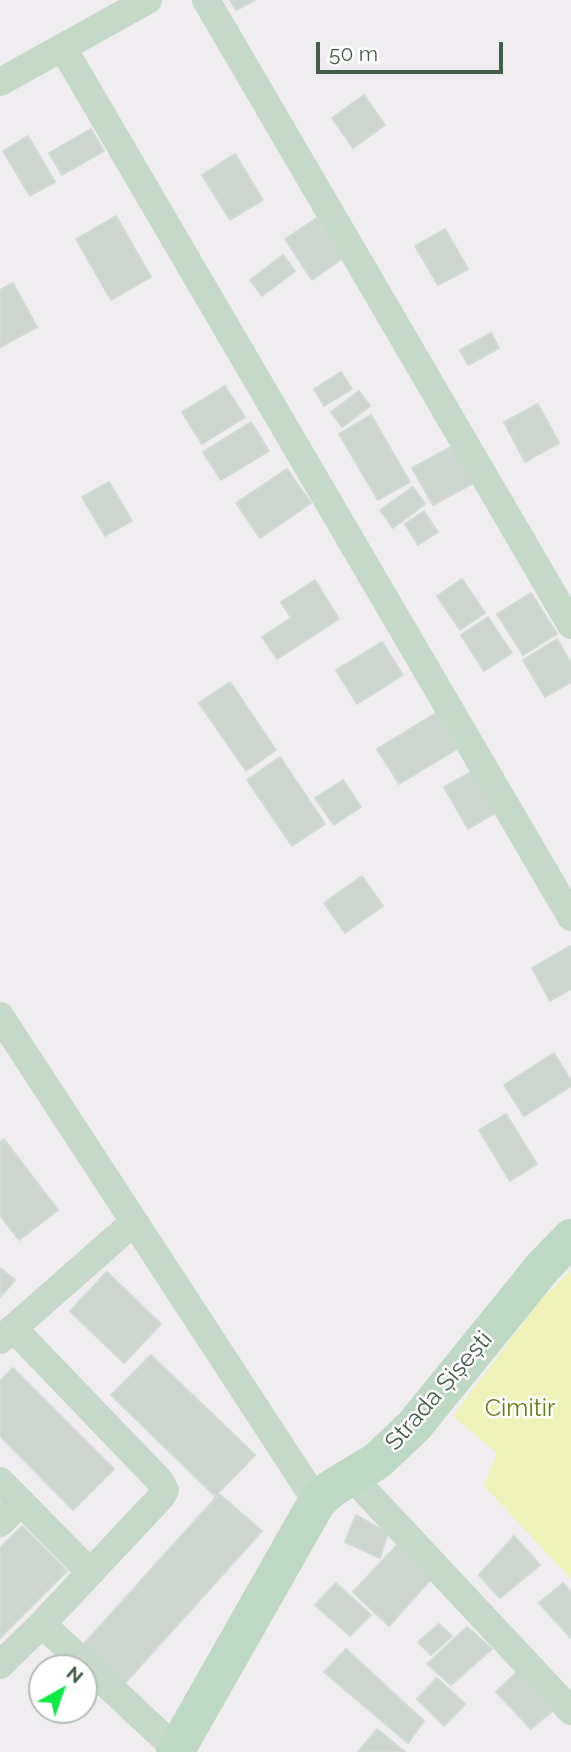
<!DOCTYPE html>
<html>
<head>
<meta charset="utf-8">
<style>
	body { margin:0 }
	#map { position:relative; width:571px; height:1752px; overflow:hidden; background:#efedf0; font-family:Raleway,sans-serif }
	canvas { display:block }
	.north { position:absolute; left:28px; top:1654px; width:70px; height:70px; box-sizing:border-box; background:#fff; border:2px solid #b5beb6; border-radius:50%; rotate:40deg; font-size:19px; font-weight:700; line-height:28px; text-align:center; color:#455c48 }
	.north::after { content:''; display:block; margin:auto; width:24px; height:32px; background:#0dea43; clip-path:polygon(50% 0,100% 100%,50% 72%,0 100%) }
	.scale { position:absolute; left:316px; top:42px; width:187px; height:32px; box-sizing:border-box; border:4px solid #455c48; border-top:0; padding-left:9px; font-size:21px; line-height:24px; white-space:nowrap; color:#455c48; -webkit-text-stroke:5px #fff; paint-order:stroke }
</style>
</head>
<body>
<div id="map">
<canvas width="571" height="1752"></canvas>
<div class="north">N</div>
<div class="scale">50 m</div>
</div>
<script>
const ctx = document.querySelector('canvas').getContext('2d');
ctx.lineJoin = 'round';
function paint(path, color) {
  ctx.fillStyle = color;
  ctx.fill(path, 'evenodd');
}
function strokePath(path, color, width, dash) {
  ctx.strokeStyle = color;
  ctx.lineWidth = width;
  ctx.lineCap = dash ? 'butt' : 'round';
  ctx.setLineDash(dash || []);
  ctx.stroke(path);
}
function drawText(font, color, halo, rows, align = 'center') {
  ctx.font = font + ' Raleway,sans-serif';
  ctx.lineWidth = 5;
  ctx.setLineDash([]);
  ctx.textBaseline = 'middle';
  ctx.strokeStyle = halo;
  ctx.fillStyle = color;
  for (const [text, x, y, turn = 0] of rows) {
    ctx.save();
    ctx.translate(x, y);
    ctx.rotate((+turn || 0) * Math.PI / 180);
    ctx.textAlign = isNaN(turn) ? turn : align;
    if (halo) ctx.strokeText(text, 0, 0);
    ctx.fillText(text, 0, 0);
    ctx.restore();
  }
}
paint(new Path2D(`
	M571 1271V1579L484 1486 497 1453 453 1416 540 1301Z`), '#eef1b8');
const building = new Path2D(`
	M230 0H255L236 10Z
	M364 95 385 125 353 148 332 118Z
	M91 129 104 151 62 175 49 153Z
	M28 136 55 182 30 196 3 151Z
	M235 154 263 200 230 220 202 175Z
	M116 216 151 277 111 300 76 239Z
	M317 218 343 258 312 280 285 239Z
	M445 229 468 269 438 285 415 246Z
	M283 255 295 271 262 296 250 280Z
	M13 283 37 327 0 347V290Z
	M491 333 499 348 468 365 460 350Z
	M341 372 352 389 324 406 314 389Z
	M225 386 245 417 202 444 182 412Z
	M359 391 370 406 342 427 331 412Z
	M538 404 559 443 525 462 504 422Z
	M371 415 410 482 378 500 339 434Z
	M251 422 269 451 221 480 203 452Z
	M455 445 475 482 433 505 412 468Z
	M287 469 311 503 260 538 236 503Z
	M109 482 132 521 105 536 82 497Z
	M413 487 425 504 393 528 380 510Z
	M424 511 438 532 418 545 405 524Z
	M462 579 485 613 460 630 437 596Z
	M315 580 339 619 277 659 262 637 291 618 281 602Z
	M531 593 557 634 523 655 497 614Z
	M488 617 512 653 484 671 461 635Z
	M557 639 571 663V682L545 697 523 660Z
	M382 642 403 675 357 704 336 670Z
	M230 682 276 750 246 771 199 703Z
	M436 713 457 749 399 784 377 749Z
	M280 757 325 824 292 846 247 780Z
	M478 768 502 809 468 829 444 787Z
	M343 780 361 807 334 825 315 798Z
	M362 876 383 906 345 933 324 903Z
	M570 946 571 989 550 1001 532 968Z
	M554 1053 571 1081V1086L524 1116 504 1085Z
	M506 1114 537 1164 510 1181 479 1130Z
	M4 1139 58 1210 19 1240 0 1215V1142Z
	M0 1268 15 1280 0 1297Z
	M107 1272 161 1324 124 1363 70 1311Z
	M151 1355 255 1455 215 1496 111 1395Z
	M13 1368 114 1469 73 1510 0 1436V1381Z
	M219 1494 262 1531 125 1683 83 1645Z
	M356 1515 388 1533 380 1558 345 1542Z
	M22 1526 67 1571 0 1638V1548Z
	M514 1536 540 1565 500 1598 479 1575Z
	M398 1544 432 1578 389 1626 353 1592Z
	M336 1583 371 1615 350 1636 315 1605Z
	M563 1583 571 1592V1638L539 1603Z
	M439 1624 452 1636 431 1655 418 1642Z
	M467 1627 492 1649 451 1685 427 1664Z
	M346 1649 424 1721 408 1743 324 1672Z
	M518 1671 556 1708 531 1729 496 1692Z
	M437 1678 465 1704 444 1726 417 1699Z
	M377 1729 405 1752H358Z`);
paint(building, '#ccd6cf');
strokePath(building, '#d1dad4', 2);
strokePath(new Path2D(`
	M206 0 571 625
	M63 48 571 917
	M0 82 148 0
	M0 1016 317 1502
	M0 1340 134 1222
	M352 1477 571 1711
	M0 1481 90 1572
	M0 1523 21 1502
	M42 1624 177 1750
	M0 1665 42 1624 161 1497 165 1490 160 1481 13 1328`), '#c6d9c9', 28);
strokePath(new Path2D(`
	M175 1752 317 1502 331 1489 377 1461 414 1426 543 1267 571 1238`), '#bfd8c4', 38);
drawText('24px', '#455c48', '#fff', [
	["Strada Șișești",439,1391,-49]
]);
drawText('24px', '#697c11', '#fff', [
	["Cimitir",520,1409]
]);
</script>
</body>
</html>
